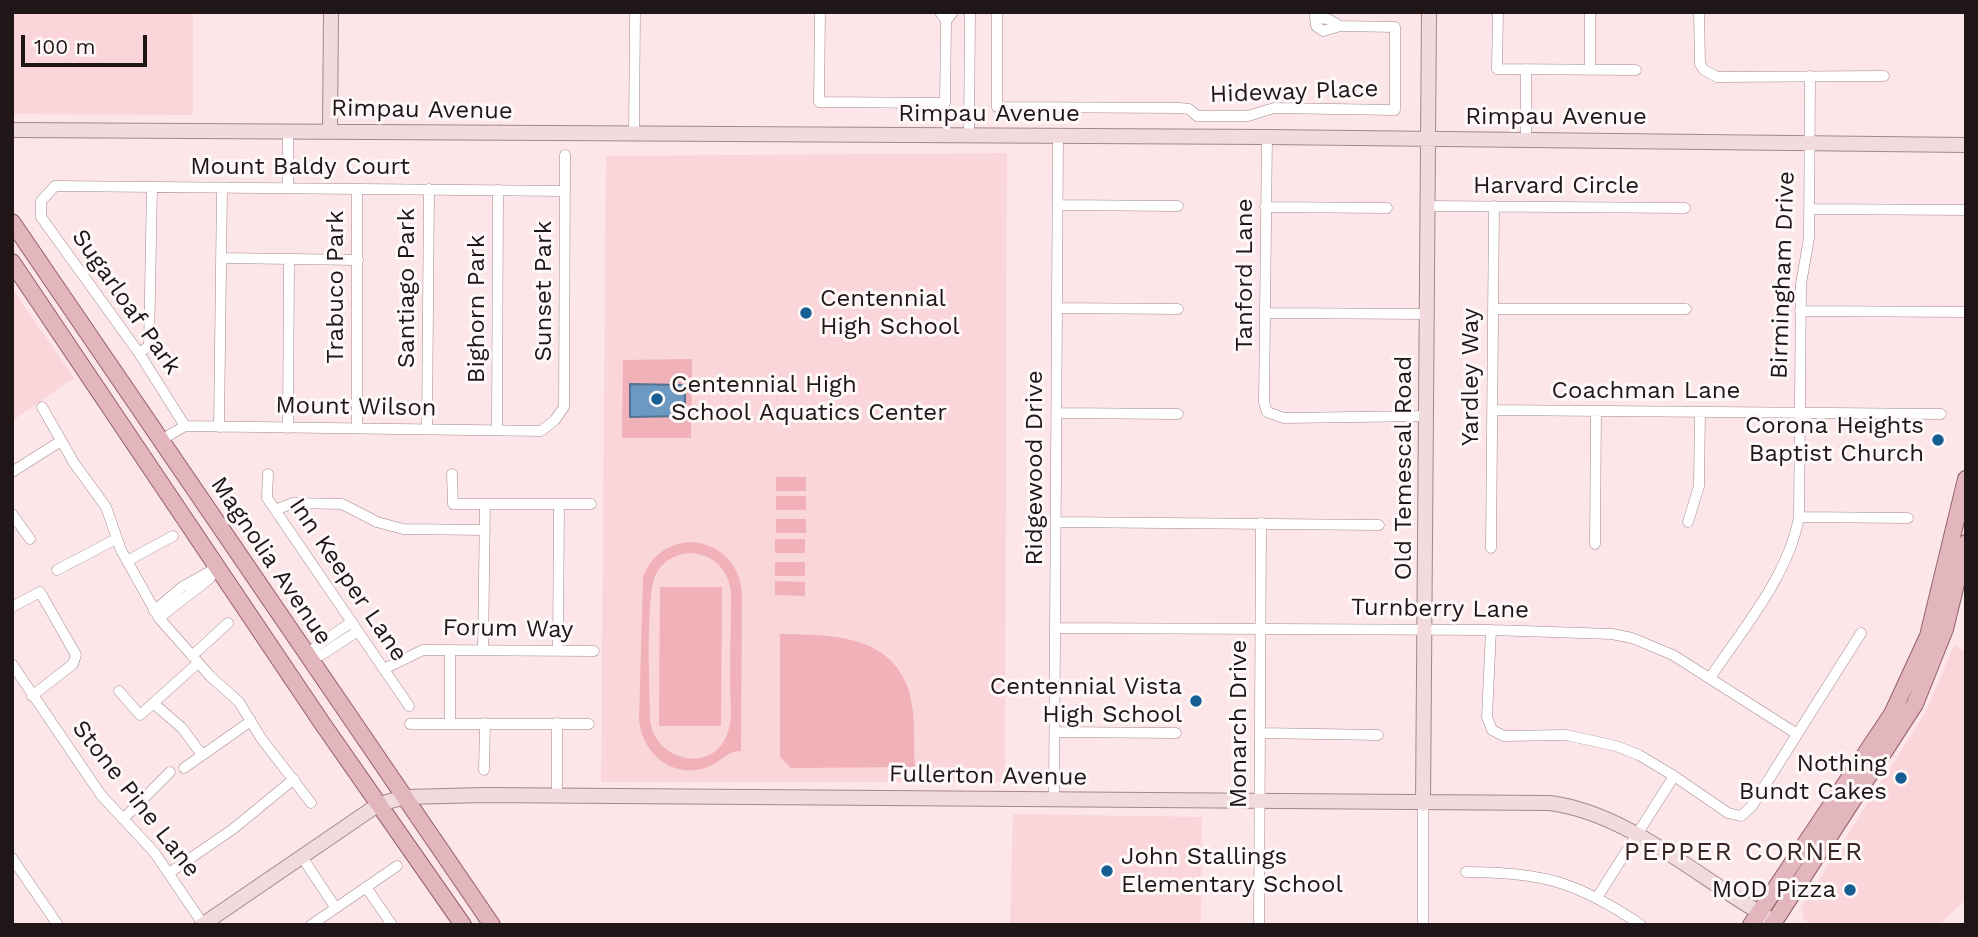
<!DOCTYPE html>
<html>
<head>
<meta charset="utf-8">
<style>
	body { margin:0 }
	#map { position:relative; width:1978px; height:937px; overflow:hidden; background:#fde6e9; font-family:"Work Sans",sans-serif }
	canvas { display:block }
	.frame { position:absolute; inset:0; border:14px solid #201617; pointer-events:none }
	.scale { position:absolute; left:21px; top:35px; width:126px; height:32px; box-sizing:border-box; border:4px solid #201617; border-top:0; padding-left:9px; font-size:21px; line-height:24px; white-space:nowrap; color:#201617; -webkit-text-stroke:5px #fef8f9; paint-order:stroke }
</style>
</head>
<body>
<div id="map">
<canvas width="1978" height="937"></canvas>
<div class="frame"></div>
<div class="scale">100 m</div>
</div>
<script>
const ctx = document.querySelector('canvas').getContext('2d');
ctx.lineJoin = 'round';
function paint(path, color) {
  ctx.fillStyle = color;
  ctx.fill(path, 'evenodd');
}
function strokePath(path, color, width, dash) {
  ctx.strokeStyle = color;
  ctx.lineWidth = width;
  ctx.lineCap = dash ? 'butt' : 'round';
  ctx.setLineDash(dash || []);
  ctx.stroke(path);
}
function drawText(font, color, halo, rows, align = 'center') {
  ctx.font = font + ' "Work Sans",sans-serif';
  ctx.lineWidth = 6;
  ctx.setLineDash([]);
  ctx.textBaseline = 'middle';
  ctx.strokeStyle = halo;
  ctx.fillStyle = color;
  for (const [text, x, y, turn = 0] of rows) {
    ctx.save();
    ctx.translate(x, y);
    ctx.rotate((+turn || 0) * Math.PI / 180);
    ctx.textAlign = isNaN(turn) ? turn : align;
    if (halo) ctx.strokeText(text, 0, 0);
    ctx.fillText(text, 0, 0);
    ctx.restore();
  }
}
paint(new Path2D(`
	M12 12H193V115L12 114Z
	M1007 153 1005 782H601L606 156Z
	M12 288 74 378 12 421Z
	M1954 645 1966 652V899L1939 925H1813L1803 919 1801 908 1925 713Z
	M1013 814 1202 817 1201 925H1010Z`), '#fad5d9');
paint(new Path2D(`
	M692 359 691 438H622L623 360Z
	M776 477H806V491H776Z
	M776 496H806V510H776Z
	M776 519H806V533H776Z
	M775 539H805V553H775Z
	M691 542C720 544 740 564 742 593L741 751C726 751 721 762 708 767 673 780 642 754 639 719L643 577C652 555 668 543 691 542ZM691 553C714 555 729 570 731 593 731 623 730 654 730 684 730 700 733 718 728 732 714 776 653 761 650 719 650 690 645 595 656 574 663 560 676 554 691 553Z
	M775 562H805V576H775Z
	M775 581 805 582V596L775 595Z
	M660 587H722L721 726H659Z
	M780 634C824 635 883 633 905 681 917 706 913 740 915 767L791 768 780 757Z`), '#f0b1b9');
const water = new Path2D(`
	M630 384 685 385V416L630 417Z`);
paint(water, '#6b99c2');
strokePath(water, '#54728f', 2);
const street = new Path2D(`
	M820 12 819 102 945 103 946 21 940 12
	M997 12V107L1180 108 1189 109 1197 116H1248L1274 108 1395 110V27L1340 26
	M1315 12 1316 26 1323 31 1340 26 1328 19 1315 18
	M1498 12 1497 69 1636 70
	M1699 12 1700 64 1704 70 1717 77 1884 76
	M946 21 953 12
	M1590 70V12
	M288 132V188
	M634 135 635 12
	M969 137 970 12
	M1267 137 1264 402 1267 412 1284 418 1427 416
	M1526 139V69
	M1058 205 1178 206
	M1428 206 1685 208
	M1265 207 1387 208
	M1809 209 1966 210
	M222 258 358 260
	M1057 308 1178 309
	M1493 309H1686
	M1800 311 1966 312
	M1265 313 1428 314
	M139 353 149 346 152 187
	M42 407 74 463 106 507 121 550 159 618 210 676 239 702 261 738 311 803
	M1492 410 1941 414
	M1057 413 1178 414
	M185 426 139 353 41 217V201L55 186 565 191
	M219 427 222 188
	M288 428 289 260
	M357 428V189
	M427 429 429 189
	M497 430 498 190
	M161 440 185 426 541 431 555 420 564 407 565 155
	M12 472 61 441
	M268 474 267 498 409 706
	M452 474 453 504H591
	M275 510 293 503 342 504 377 522 403 529 485 530
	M12 514 30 539
	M1799 517 1908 518
	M1056 522 1379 525
	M1688 522 1699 486 1700 412
	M1595 544 1596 411
	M1491 548 1494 206
	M127 561 173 536
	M57 570 116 539
	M12 607 40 592 76 655 73 664 32 696
	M154 611 182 587 216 568
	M159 618 209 579 219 567
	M1055 628 1491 630 1612 634 1632 638 1673 655 1797 734
	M1491 630 1487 717 1492 730 1504 736 1566 735 1616 746 1639 755 1674 776 1728 813 1741 816 1752 806 1861 633
	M483 650 485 504
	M558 651 559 504
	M192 656 228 623
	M309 657 321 655 358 631
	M309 657 316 646 352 622
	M12 664 101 795 154 852 203 924
	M384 669 423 650 594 651
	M1710 678C1743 628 1788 577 1799 517L1801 284 1809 238 1810 76
	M119 691 140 715 198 663
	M153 703 182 728 202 755
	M450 723V650
	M557 723V795
	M410 724H589
	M1055 732 1176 733
	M1260 733 1378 735
	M184 768 251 721
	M484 770 485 723
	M1054 800 1058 137
	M123 819 170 772
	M302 857 335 907
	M12 858 58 925
	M1466 872C1544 873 1576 881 1641 925
	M169 873 233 829 294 779
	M366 887 392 925
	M1598 896 1674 776
	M311 925 397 866
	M1259 925 1261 523
	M1423 925V804`);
const secondary = new Path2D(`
	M12 130 1267 137 1966 145
	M330 131 331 12
	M1423 804 1429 12
	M202 925 379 804 406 797 484 795 1550 803C1628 813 1700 879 1767 917`);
const primary = new Path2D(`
	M12 222 492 925
	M12 262 322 723 463 925
	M1751 925 1892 714 1928 636 1966 479
	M1772 925 1915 704 1945 629 1966 543`);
strokePath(street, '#a2888b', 11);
strokePath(secondary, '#a2888b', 16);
strokePath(primary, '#925f66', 18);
strokePath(street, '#fff', 10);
strokePath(secondary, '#f1dbde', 14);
strokePath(primary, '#e3b6bd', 16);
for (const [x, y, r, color] of [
	[806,313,7,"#175e92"],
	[657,399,7,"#175e92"],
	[1938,440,7,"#175e92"],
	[1196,701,7,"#175e92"],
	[1901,778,7,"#175e92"],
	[1107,871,7,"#175e92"],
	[1850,890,7,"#175e92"]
]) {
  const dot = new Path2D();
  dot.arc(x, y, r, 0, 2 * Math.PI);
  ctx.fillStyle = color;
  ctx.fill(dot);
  strokePath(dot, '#fef8f9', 2.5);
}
drawText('24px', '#201617', '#fef8f9', [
	["Hideway Place",1294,92,-2],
	["Rimpau Avenue",422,110,1],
	["Rimpau Avenue",989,114],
	["Rimpau Avenue",1556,117],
	["Mount Baldy Court",300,167],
	["Harvard Circle",1556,186],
	["Tanford Lane",1245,275,-90],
	["Birmingham Drive",1783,275,-88],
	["Trabuco Park",336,287,-90],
	["Santiago Park",407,288,-90],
	["Sunset Park",544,291,-90],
	["Sugarloaf Park",126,302,55],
	["Bighorn Park",477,309,-90],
	["Yardley Way",1471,377,-90],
	["Coachman Lane",1646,391],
	["Mount Wilson",356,407,1],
	["Ridgewood Drive",1035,468,-90],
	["Old Temescal Road",1404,468,-90],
	["Magnolia Avenue",271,561,56],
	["Inn Keeper Lane",348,580,56],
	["Turnberry Lane",1440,609,1],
	["Forum Way",508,629,1],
	["Monarch Drive",1239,724,-90],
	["Fullerton Avenue",988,776,1],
	["Stone Pine Lane",136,799,52]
]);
drawText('24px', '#201617', '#fef8f9', [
	["Centennial",820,299,"left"],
	["High School",820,327,"left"],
	["Centennial High",671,385,"left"],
	["School Aquatics Center",671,413,"left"],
	["Corona Heights",1924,426],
	["Baptist Church",1924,454],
	["Centennial Vista",1182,687],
	["High School",1182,715],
	["Nothing",1887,764],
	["Bundt Cakes",1887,792],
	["John Stallings",1121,857,"left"],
	["Elementary School",1121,885,"left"],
	["MOD Pizza",1836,890]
], 'right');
ctx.letterSpacing = '2px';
drawText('26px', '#392427', '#fef8f9', [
	["PEPPER CORNER",1744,852]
]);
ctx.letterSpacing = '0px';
</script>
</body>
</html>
